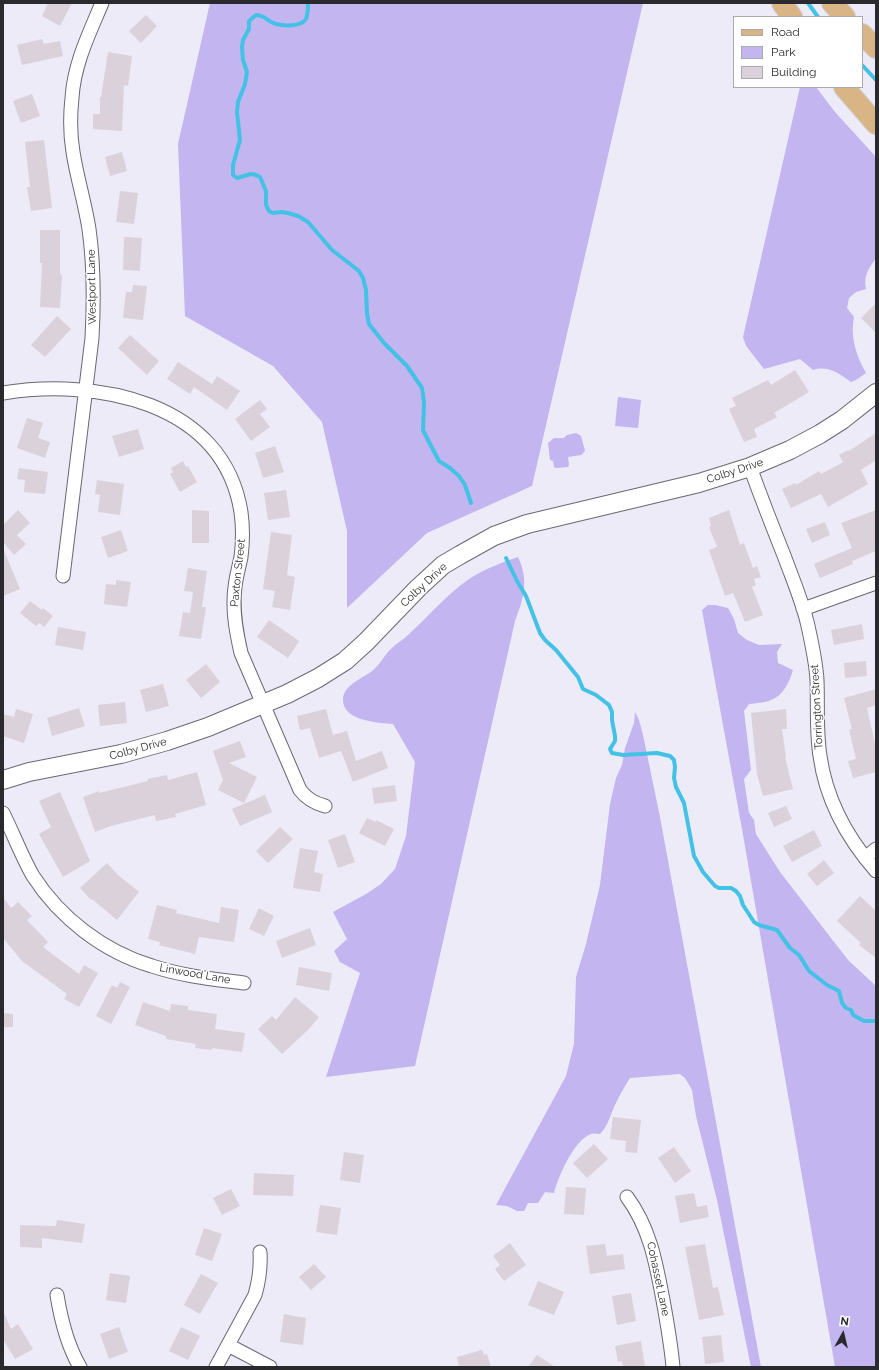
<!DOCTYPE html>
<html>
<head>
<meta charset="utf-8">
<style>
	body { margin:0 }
	#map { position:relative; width:879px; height:1370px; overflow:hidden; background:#edebf7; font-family:Raleway,sans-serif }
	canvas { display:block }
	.frame { position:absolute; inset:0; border:4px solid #2a292d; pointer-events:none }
	.legend { position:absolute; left:733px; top:16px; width:130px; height:72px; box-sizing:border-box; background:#fff; border:1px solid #aaa9ab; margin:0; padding:5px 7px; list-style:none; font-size:12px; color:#2a292d }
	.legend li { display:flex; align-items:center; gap:8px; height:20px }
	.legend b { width:20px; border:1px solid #aaa9ab }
	.north { position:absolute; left:823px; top:1314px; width:40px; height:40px; -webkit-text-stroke:3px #fff; paint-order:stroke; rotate:8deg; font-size:11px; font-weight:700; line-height:16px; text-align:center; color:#2a292d }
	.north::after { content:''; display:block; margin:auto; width:14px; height:18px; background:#2a292d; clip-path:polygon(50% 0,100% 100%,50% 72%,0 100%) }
</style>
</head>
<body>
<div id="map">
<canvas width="879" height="1370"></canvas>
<div class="frame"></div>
<ul class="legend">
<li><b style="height:5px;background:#d9b586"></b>Road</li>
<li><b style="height:11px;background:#c2b5f0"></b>Park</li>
<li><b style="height:11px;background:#dad1db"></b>Building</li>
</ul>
<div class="north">N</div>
</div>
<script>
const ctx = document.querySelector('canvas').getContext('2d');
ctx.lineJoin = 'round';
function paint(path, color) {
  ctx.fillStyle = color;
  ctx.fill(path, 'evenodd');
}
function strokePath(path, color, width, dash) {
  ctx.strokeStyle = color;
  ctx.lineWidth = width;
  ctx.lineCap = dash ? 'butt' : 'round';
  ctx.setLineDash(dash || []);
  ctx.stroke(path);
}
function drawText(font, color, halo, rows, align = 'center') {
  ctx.font = font + ' Raleway,sans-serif';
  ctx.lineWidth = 3;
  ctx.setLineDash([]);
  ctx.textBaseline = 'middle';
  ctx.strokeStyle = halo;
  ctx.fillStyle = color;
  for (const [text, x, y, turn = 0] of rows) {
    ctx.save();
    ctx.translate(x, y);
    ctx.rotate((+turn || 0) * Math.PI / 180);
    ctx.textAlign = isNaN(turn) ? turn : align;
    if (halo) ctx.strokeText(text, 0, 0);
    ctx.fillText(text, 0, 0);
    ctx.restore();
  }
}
paint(new Path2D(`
	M210 3H643L532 486 427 533 347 608V531L322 422 273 366 185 316 178 144Z
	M800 87H816L835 112 876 157V258C869 268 863 276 866 289L856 292 849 298 847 308 854 317C850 337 856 355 866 373L856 380 851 382C839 373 827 365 813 370L800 359 764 369 746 346 743 337Z
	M618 397 641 400 638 428 615 426Z
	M576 433 581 436 585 451 581 455 568 457 569 465 568 467 556 468 554 467 553 461 550 460 548 443 554 438H564L567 435Z
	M518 557C529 580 524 598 515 621L415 1066 326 1077 360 973 340 962 334 951 347 939 333 912 366 894 381 884 395 869 406 836 415 762 393 724C379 723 343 721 343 700 343 685 362 679 372 671 380 665 384 655 392 648 397 643 403 640 408 635 428 617 446 595 469 579 484 569 501 563 518 557Z
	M708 605H715L728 608 734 619 738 633 747 640 759 645 782 644 777 652 778 663 793 670C790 681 783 696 771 700 765 703 756 703 749 704L744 711 751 770 744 779 749 813 754 820 756 834 780 872 848 960 876 986V1367H835L742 829 702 610Z
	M635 712 639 720 643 735 660 817 761 1367H751L717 1200 696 1116 692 1090 685 1078 680 1074 630 1078C625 1086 620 1094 616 1103 610 1114 609 1125 600 1134 598 1134 594 1133 591 1134 574 1140 558 1177 554 1193L545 1192 538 1203H528L524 1211H517L507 1206 496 1205 566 1076 574 1044 576 977 586 944 600 885 610 804 616 778 622 765 625 748 634 723Z`), '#c2b5f0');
strokePath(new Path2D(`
	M308 3C308 8 308 14 306 19 301 27 284 26 276 24 268 22 265 15 256 15L249 21V29L243 40 242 47 243 60 247 72 245 84 238 102 237 112 240 140 233 165V175L237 178 251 174 256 175 260 177 266 191V205L269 211 273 213 282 212 288 213 298 216 308 222 332 250 359 271 363 278 366 290 367 314 369 324 384 343 407 366 422 388 424 402 423 430 429 442 439 461 450 468 459 476 465 485 471 503
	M808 3 818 17
	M862 65 876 80
	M506 558 517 581 526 596 540 633 545 640 556 650 578 677 583 689 596 695 609 705 612 712V720L615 736V741L610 749 612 753 623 755 657 753 670 756 674 760 675 767 674 778 676 787 684 803 694 856 703 872 715 886 719 888H731L736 891 740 896 743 905 754 922 759 925 777 930 790 948 799 955 809 971 827 985 839 991 842 1003 846 1008 851 1010 853 1015 864 1021H876`), '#43c2e5', 4);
paint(new Path2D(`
	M48 3H72L60 26 42 16Z
	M146 15 157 26 141 43 129 31Z
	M42 39 44 44 60 41 63 56 22 65 17 45Z
	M108 52 132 56 128 86 124 85 122 131 93 129V114H100V97H101Z
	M32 94 40 116 21 123 13 101Z
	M44 140 52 208 31 211 27 187H30L25 142Z
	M122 152 127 171 110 176 105 157Z
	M120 191 138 193 134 224 116 222Z
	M40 230H60V274L62 275 60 308 40 307 42 263H40Z
	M124 237 142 238 140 271 123 270Z
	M133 285 147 286 143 320 123 318 126 292H132Z
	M876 303V333L861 318Z
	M57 316 71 329 45 357 31 345Z
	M130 335 159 361 147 375 118 348Z
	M178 362 212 384 217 376 240 391 227 410 194 387 190 394 167 379Z
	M795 370 809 392 774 413 777 417 754 429 757 437 744 442 729 409 736 406 732 398 768 380 771 385Z
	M260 400 267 409 260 414 270 427 251 441 235 419Z
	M27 418 43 423 38 438 50 442 45 458 17 448Z
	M138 429 144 449 119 457 112 436Z
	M876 433V460L861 470 868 484 828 507 821 494 791 508 782 489 795 483 796 485 819 471 821 474 838 465 843 462 839 455 848 450 849 451Z
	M275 446 284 472 263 478 255 453Z
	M183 461 186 467 188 466 197 482 180 492 170 474 173 472 171 468Z
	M19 468 48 472 45 494 24 492 25 480 17 479Z
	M97 480 124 484 120 515 98 512 100 495 95 494Z
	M286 490 290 517 268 520 264 493Z
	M18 510 30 523 17 535 26 544 14 555 3 542V525Z
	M192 510 209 511V543H192Z
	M729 510 740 545 744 543 753 568 757 566 761 577 754 579 756 585 752 587 763 615 745 622 733 593 725 596 709 550 717 547 709 527 711 526 709 518Z
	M876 510V551L852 561 853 564 820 578 814 564 852 548 841 523Z
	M825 522 830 535 812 543 806 529Z
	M121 530 128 551 108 558 101 537Z
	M271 532 292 535 287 575 295 577 290 610 272 607 275 591 263 589Z
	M3 548 20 589 3 596Z
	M188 568 207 571 202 607H206L201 639 179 636 183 612 190 613 193 592 184 591Z
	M116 580 131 582 127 607 104 604 106 584 116 585Z
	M30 601 42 610 43 608 53 616 44 627 39 623 36 626 20 613Z
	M269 620 299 641 288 658 257 637Z
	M862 624 864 639 834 645 831 630Z
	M58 627 86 632 83 650 55 645Z
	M866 661 867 676 845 678 844 663Z
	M206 664 220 682 201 698 186 680Z
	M163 684 169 706 146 712 140 690Z
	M876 689V705L867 708 876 748V772L853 778 848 761 856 759 849 730 852 729 844 698Z
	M125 702 127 723 100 726 98 705Z
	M79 708 85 726 52 736 47 718Z
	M16 709 33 714 24 743 3 736V714L14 717Z
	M326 709 333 735 347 731 356 761 382 751 388 768 353 782 341 751 319 758 310 728 300 730 297 716Z
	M786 709 787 729H782L786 757H785L793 789 763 796 757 774 751 713Z
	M240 741 246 757 229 763 257 777 244 803 218 790 223 780 213 751Z
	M197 772 206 805 175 814 176 817 156 821 155 815 111 826 95 832 83 797 99 791V793L148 781 147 779 167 775 168 780Z
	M395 785 397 801 374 804 372 788Z
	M60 792 90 861 63 877 39 834 51 827 39 801Z
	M265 795 272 812 240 826 232 809Z
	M786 806 792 819 774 827 768 813Z
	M367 818 376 822V820L394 829 385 846 359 833Z
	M280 827 293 839 268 863 256 851Z
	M814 830 822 846 792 862 783 846Z
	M345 834 355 862 338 868 328 840Z
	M300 848 318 851 314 872 323 874 320 892 293 888Z
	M824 860 834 873 817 886 807 874Z
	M107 863 118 875 139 892 117 920 92 899 91 900 80 888Z
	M860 896 876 911V958L859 945 861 943 837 921Z
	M3 897 11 908 18 902 32 916 27 920 48 942 43 947 79 974 84 965 98 973 79 1007 64 999 67 994 22 961 3 938Z
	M157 905 177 910 176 913 219 923 221 907 239 910 234 942 199 937 195 954 159 945 160 942 148 939Z
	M259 908 274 916 264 936 249 929Z
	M310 928 316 945 282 958 276 941Z
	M299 967 332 973 329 991 296 985Z
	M120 982 130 987 111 1024 96 1016 112 985 117 988Z
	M295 997 319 1017 309 1029 282 1054 258 1029 272 1016 276 1020Z
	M143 1002 170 1011 171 1004 188 1006V1010L217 1014 215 1029 245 1033 242 1052 212 1048V1050L195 1048 196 1044 166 1039V1036L135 1025Z
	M3 1013 13 1014V1027H3Z
	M613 1117 641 1120 637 1153 625 1152 626 1141 610 1139Z
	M594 1144 608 1159 587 1178 573 1163Z
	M674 1147 691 1171 675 1183 658 1158Z
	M344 1152 364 1155 360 1183 340 1180Z
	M254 1173 294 1175 293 1196 253 1195Z
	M566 1187 586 1188 584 1215 564 1214Z
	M231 1189 240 1206 222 1215 213 1198Z
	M694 1193 697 1207 707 1205 709 1217 680 1223 675 1196Z
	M320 1205 341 1208 337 1235 316 1232Z
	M57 1220 85 1224 82 1243 42 1238V1248L20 1247V1225L56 1226Z
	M204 1228 222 1234 212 1261 195 1255Z
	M510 1243 526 1265 504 1281 495 1269 500 1265 493 1256Z
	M605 1244 607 1256 623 1254 625 1269 590 1274 586 1246Z
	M705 1244 713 1288 718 1287 724 1315 699 1320 685 1247Z
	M314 1264 326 1277 311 1290 299 1277Z
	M110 1273 130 1276 126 1303 106 1300Z
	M201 1274 218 1283 200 1314 184 1305Z
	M538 1281 564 1292 554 1315 528 1305Z
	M631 1293 636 1321 617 1325 612 1296Z
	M3 1311 11 1329 18 1324 33 1349 15 1359 3 1339Z
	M284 1314 306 1318 303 1345 280 1342Z
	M119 1327 128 1352 109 1359 100 1334Z
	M181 1327 200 1336 188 1360 169 1351Z
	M721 1335 724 1362 705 1364 702 1337Z
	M641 1341 645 1367H623L622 1361 618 1362 615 1346Z
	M482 1350 484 1355 487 1354 491 1367H459L457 1357Z
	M537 1355 555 1367H528Z`), '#dad1db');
const street = new Path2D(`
	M3 393C96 378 223 401 241 512 243 527 243 542 241 557 239 567 236 577 235 587 232 609 236 631 241 653L300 790C307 799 314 803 325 806
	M750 467C761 497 773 528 785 558 793 580 803 603 808 626 812 644 816 662 817 680 818 705 816 731 820 756 826 799 848 839 876 871
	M63 576 92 338C94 302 94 265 89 229 85 203 77 178 73 152 70 134 70 116 72 98 74 64 89 34 102 3
	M803 609 876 583
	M3 813C13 833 22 857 33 876 60 918 104 952 152 966 182 976 213 979 244 983
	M865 858 876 849
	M627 1197C650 1228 656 1263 663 1300 667 1322 671 1344 673 1367
	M57 1295C61 1320 67 1345 80 1367
	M228 1345 270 1367
	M216 1367 255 1295C259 1281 261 1268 260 1252`);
const secondary = new Path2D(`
	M3 780 29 772 121 754 167 741 208 727 287 694 318 678 345 661 366 642 418 588 443 565 460 555 494 536 527 524 699 483 750 467 790 450 820 434 842 420 876 393`);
const primary = new Path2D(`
	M782 3 792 17
	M832 3 845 17
	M862 34 876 48
	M844 87 876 124`);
strokePath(street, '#6a6872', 15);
strokePath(secondary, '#6a6872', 20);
strokePath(primary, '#cccccd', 22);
strokePath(street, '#fff', 13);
strokePath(secondary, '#fff', 18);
strokePath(primary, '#d9b586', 20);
drawText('11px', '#2a292d', '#fff', [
	["Westport Lane",92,287,-91],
	["Colby Drive",735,471,-18],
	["Paxton Street",238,573,-84],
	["Colby Drive",424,585,-43],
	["Torrington Street",817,707,-93],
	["Colby Drive",138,749,-15],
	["Linwood Lane",195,974,10],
	["Cohasset Lane",658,1279,78]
]);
</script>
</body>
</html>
